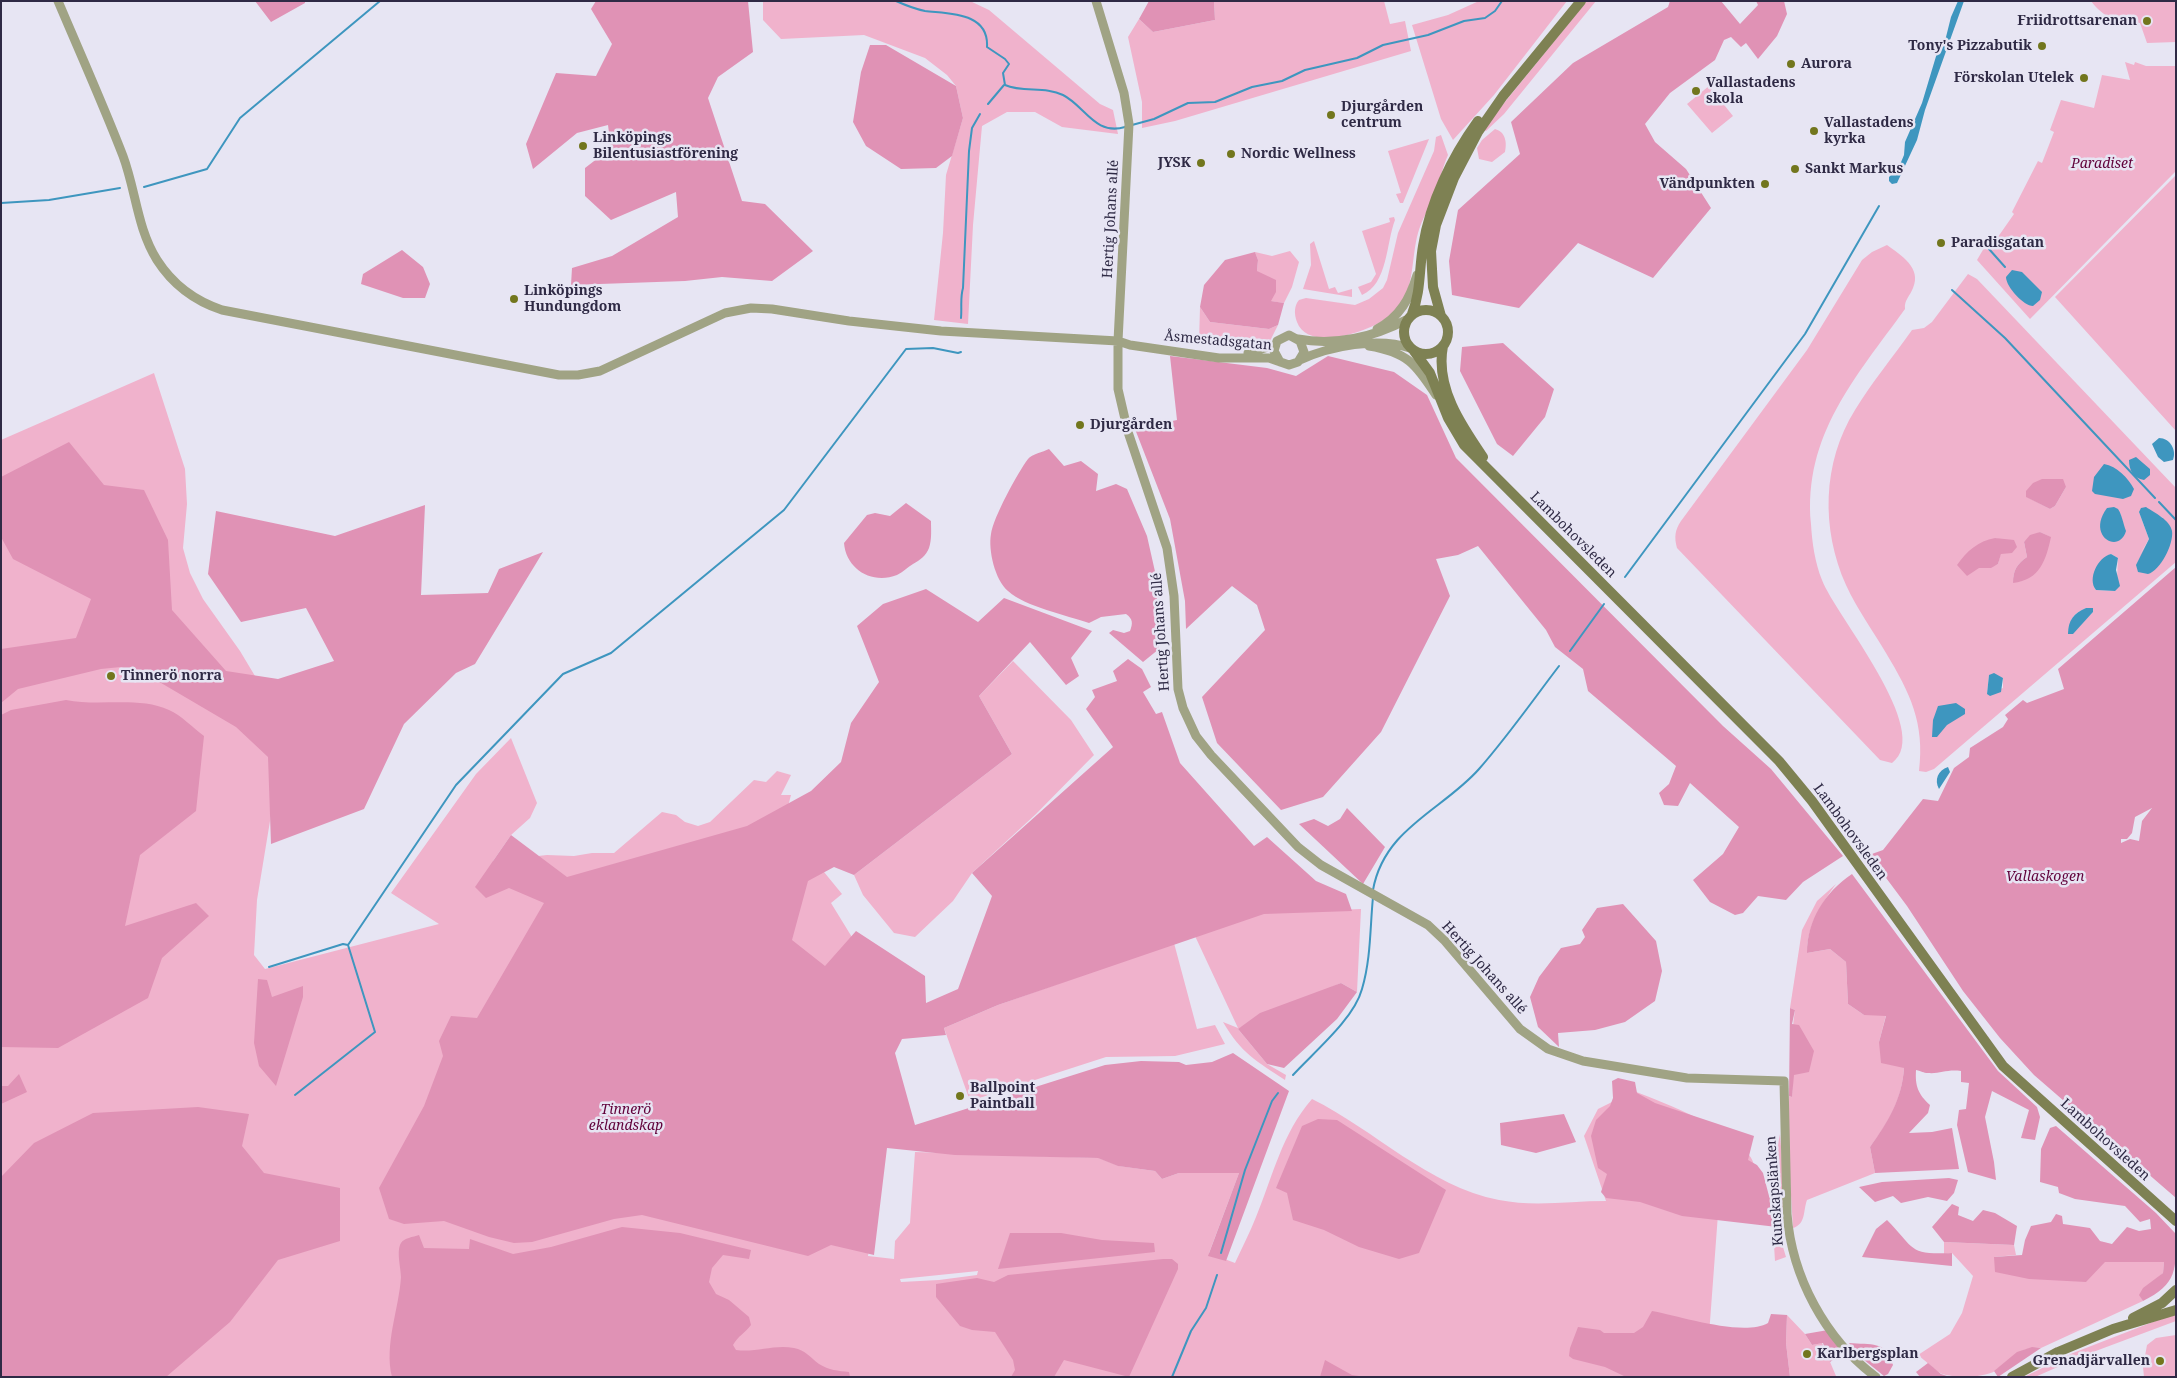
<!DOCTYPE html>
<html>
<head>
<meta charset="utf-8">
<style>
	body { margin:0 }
	#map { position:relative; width:2177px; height:1378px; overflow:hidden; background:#e7e5f3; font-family:"Noto Serif",serif }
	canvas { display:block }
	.frame { position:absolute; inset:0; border:2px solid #2f2a45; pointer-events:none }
</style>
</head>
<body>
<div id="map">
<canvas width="2177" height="1378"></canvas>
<div class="frame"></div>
</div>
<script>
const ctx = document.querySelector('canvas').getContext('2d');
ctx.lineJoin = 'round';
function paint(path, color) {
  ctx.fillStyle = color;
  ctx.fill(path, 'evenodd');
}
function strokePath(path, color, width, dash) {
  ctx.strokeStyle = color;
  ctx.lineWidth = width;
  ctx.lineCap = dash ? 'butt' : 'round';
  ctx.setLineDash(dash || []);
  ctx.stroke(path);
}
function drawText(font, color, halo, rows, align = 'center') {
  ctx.font = font + ' "Noto Serif",serif';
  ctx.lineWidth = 5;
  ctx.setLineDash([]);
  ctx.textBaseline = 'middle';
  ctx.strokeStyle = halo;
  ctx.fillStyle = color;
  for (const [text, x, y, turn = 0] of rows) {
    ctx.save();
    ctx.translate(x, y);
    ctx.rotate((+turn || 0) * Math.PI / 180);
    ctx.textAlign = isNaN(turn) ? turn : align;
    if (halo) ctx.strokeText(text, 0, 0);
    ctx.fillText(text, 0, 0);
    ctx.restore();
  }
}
paint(new Path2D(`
	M763 1H970L989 10 1100 104 1113 110 1118 134 1062 127 1035 112H1007L982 126 973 225 968 324 934 320 943 233 946 175 963 118 956 86 947 75 925 58 864 35 781 39 763 20Z
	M1214 1H1384L1390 24 1405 21 1411 51 1175 121 1142 128V102L1128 37 1139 19 1153 32 1215 20Z
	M1479 1H1567L1494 95 1453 140 1441 119 1412 25 1448 15Z
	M1587 1H1596L1504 114 1486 131 1484 130 1496 113Z
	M2091 1H2176V42L2147 43 2140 23C2120 23 2103 18 2091 1Z
	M2125 62 2134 65 2135 62 2146 66H2176V171L2030 319 1977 260 1987 243 1993 244 2014 214 2012 212 2038 161 2042 163 2054 132 2050 130 2061 100 2094 108 2102 75 2130 80Z
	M1709 86 1733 116 1712 133 1687 104Z
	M1495 129C1506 132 1507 143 1505 152L1492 162 1479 159 1477 148 1482 140Z
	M1441 135 1448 155C1442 168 1440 182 1435 195 1429 208 1422 219 1418 233 1411 258 1415 289 1397 310 1380 329 1309 355 1297 322 1294 314 1294 306 1299 300L1306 298 1355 305 1369 299 1383 288 1387 280 1398 233 1434 151 1436 137Z
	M1429 139 1403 203H1400L1396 194 1401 193 1388 151Z
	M2176 175V431L2055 297Z
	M1394 217 1395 220C1386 243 1388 284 1362 295L1358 287 1371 282 1376 274 1362 231 1390 222 1389 218Z
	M1314 241 1329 289 1335 287 1338 293 1352 289V297L1303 289 1311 265 1310 244Z
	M1887 245C1901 255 1922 268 1913 288 1910 296 1904 300 1905 309 1856 377 1803 435 1811 524 1812 542 1815 563 1822 580 1835 615 1935 732 1892 763L1880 760 1677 548C1674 537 1675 530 1681 521L1807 350 1862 260 1872 252Z
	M1290 251 1299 262 1292 287 1284 303 1270 301 1257 271 1258 260 1255 252 1272 256Z
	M1968 274 1977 279 2176 488V562L1934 769 1926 772 1919 771C1925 723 1910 693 1886 653 1873 631 1857 609 1846 585 1821 529 1822 463 1855 410 1872 382 1893 357 1912 330L1924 328 1932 322ZM2066 487 2055 506 2050 509 2027 497ZM2139 512 2157 515 2163 518 2139 556 2149 539ZM2121 513 2118 541 2107 540ZM2040 532 2050 537 2013 583C2013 570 2017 564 2027 557L2024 542ZM1995 538 2004 541 1998 564 1991 567 1979 568ZM2111 554 2118 558C2117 570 2118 579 2115 591L2096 590 2094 587C2094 572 2097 562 2111 554ZM2086 608H2093V612L2073 633 2068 631C2071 618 2074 613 2086 608ZM1989 675 2003 678V688L1987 694Z
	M1200 307 1210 322 1269 329 1278 325 1269 343 1250 350 1199 343Z
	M154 373 185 469 187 504 183 548 190 573 203 599 240 651 264 691 272 715 270 821 257 900 254 955 265 969 439 924 391 893 476 774 511 738 537 803 530 818 511 835 493 861 547 855 574 856 592 853H614L662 812 676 815 685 822 698 826 710 822 754 780 766 782 777 771 791 775 781 795H791L786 814 815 861 842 894 831 903 866 960 891 1056 884 1148 868 1256 894 1259 895 1241 910 1223 915 1152 1099 1158 1119 1166 1155 1171 1162 1179 1179 1173H1239L1209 1253 1235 1263C1242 1248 1250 1232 1256 1217 1273 1176 1282 1133 1312 1099 1375 1130 1428 1186 1499 1200 1534 1207 1570 1201 1606 1201L1584 1136 1598 1109 1634 1091C1669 1105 1724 1125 1749 1155 1754 1161 1755 1169 1757 1177L1718 1214 1709 1335 1781 1377H1V440ZM978 1271 977 1275 939 1280 901 1282 900 1279Z
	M1013 661 1071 720 1094 755 1036 814 972 873 953 901 915 937 894 933 863 895 854 875 1012 754 979 696Z
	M1836 884C1820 906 1807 926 1807 953L1830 949 1846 962 1848 1004 1864 1015H1886L1879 1042 1904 1068C1902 1099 1889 1122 1870 1147L1875 1173 1807 1200C1803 1211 1806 1224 1793 1228L1789 1163V1096L1792 1097C1794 1068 1790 1039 1795 1010L1790 1008 1802 930 1817 901Z
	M1361 909 1357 992 1341 983 1238 1029 1267 1064 1286 1075 1285 1080C1256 1061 1241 1053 1223 1022L1238 1028 1195 936 1264 913Z
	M1174 943 1197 1029 1215 1025 1225 1044 1175 1056 1106 1057 970 1101 944 1028 998 1005Z
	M1780 1134 1783 1173V1223L1781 1205 1771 1181Z
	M1780 1237 1786 1257 1775 1261 1774 1245Z
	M1944 1242 2014 1245 2016 1255 1994 1257 2105 1262H2164L2163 1273 2140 1295 2143 1301 2041 1348C2020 1346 2011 1359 1995 1371 1983 1378 1955 1378 1942 1374 1934 1370 1926 1361 1918 1355L1950 1334 1962 1313 1973 1276 1952 1253 1944 1254Z
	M2176 1313V1321L2085 1355 2035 1377H2024L2073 1353Z
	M1787 1315 1805 1334 1812 1345 1822 1343 1836 1376 1790 1377 1786 1343Z
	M2176 1335V1377H2144L2143 1367 2147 1345 2156 1338Z`), '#f0b2cc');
paint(new Path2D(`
	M255 1H305V3L271 22Z
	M596 1H748L753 52 718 77 708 98 742 201 765 204 813 251 772 281 722 277 685 281 571 285 572 268 612 256 678 217 676 192 611 220 585 196V168L611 148 608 125 577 133 533 169 526 144 556 73 596 76 612 44 591 9Z
	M1149 1H1214L1215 20 1153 32 1139 19Z
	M1670 1H1721L1740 24 1758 5 1756 1H1784L1787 14 1777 36 1758 59 1746 43 1741 47 1731 37 1724 40 1715 60 1670 93 1645 124 1655 142 1686 169 1711 208 1653 278 1578 243 1519 308 1452 295 1449 261 1458 210 1520 154 1511 122 1573 63 1668 7Z
	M870 45H886L956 86 963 118 952 156 936 168 901 169 866 146 853 122 861 72Z
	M402 250 423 267 430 284 425 298H403L361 284 363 274Z
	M1255 252 1258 260 1257 271 1276 280V292L1271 301 1284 303 1278 325 1269 329 1210 322 1200 307 1204 285 1225 260Z
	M1503 343 1554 389 1545 417 1513 456 1497 444 1460 371 1462 347Z
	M1170 356 1267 368 1296 376 1328 356 1394 372 1427 395 1456 458 1723 726 1771 769 1843 856 1803 882 1786 900 1758 896 1743 913 1735 915 1710 902 1693 880 1723 854 1739 827 1690 783 1678 806 1664 805 1659 793 1669 784 1676 766 1588 691 1583 669 1555 647 1546 630 1478 546 1458 555 1436 559 1450 596 1381 732 1323 797 1281 810 1217 743 1202 697 1265 630 1257 605 1232 586 1186 629 1185 601 1170 519 1135 429 1177 420Z
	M69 442 104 485 144 490 168 540 172 610 226 671 278 679 334 661 306 608 241 622 208 574 216 511 335 536 425 505 421 595 488 593 499 569 543 552 475 664 456 673 404 724 364 809 271 844 268 757 236 727 156 680 121 667 101 669 18 689 1 703V649L76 638 91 599 13 559 1 537V477Z
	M1049 449 1064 466 1081 461 1098 474 1096 491 1116 484 1127 489 1147 536 1156 576 1159 649 1143 662 1109 633 1113 630 1124 633 1130 631C1133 623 1133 619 1126 614L1101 617 1089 623C1066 615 1026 607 1008 591 995 580 988 550 991 534 993 518 1018 472 1028 459 1032 454 1043 452 1049 449Z
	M2042 479H2063L2066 487 2055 506 2050 509 2026 497V491L2033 483Z
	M906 503 931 521C931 530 932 539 929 548 926 556 920 560 913 564 908 567 903 572 897 575 872 585 846 569 844 543L867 515 875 513 890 516Z
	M2040 532 2051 537C2046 560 2040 580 2013 583 2013 570 2017 564 2027 557L2024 542 2030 535Z
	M1995 538 2014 540 2017 547 2012 553 2001 554 1998 564 1991 568H1979L1967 576 1957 565C1967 551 1978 541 1995 538Z
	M2176 567V1198L2034 1075 2000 1038 1963 991 1907 906 1869 855 1883 850 1923 799 1938 801 1954 768 1969 757 1970 748 2003 727 2008 719 2005 715 2023 700 2027 703 2064 689 2058 669ZM2152 808 2142 821 2139 841 2130 839 2121 843V839H2127L2132 833 2135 817Z
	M926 589 978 622 1004 598 1092 631 1071 658 1079 676 1066 685 1030 642 979 696 1012 754 854 875 834 867 808 881 792 940 825 966 856 931 925 976 926 1003 958 989 992 896 972 873 1113 747 1086 709 1095 697 1092 690 1117 681 1113 671 1128 659 1142 669 1151 687 1143 692 1156 714 1162 712 1180 763 1254 846 1267 837 1316 881 1346 894 1352 911 1264 914 998 1005 944 1028 946 1035 902 1039 895 1053 915 1125 1105 1065 1141 1061 1179 1062 1186 1065 1212 1062 1233 1053 1289 1091 1226 1261 1208 1256 1239 1173H1179L1162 1179 1155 1171 1118 1166 1098 1158 955 1155 887 1148 874 1255 831 1245 808 1256 642 1215 614 1219 532 1242 514 1243 489 1237 444 1221 404 1224 389 1219 379 1188 424 1106 443 1056 439 1041 451 1016 477 1018 544 903 509 888 486 898 475 887 511 835 567 877 747 826 811 791 841 762 851 723 879 682 857 626 883 604Z
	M66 700C99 707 138 696 169 710 181 715 193 728 204 736L196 811 140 855 125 926 196 903 209 916 162 958 148 998 58 1048 1 1047V715L11 710Z
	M1347 808 1385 847 1363 884 1299 824 1314 819 1328 826 1340 819Z
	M1852 874 1998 1071 2037 1107 2040 1117 2035 1140 2021 1138 2029 1110 1992 1091 1985 1117 1994 1162 1996 1180 1968 1172 1957 1125 1959 1110 1966 1109 1969 1083 1961 1082V1071C1947 1069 1940 1074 1928 1073 1923 1073 1922 1071 1916 1070 1915 1086 1918 1094 1930 1105L1928 1113 1909 1133 1932 1132 1952 1128 1959 1169 1875 1173 1870 1147C1888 1122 1902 1099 1904 1068L1881 1063 1879 1042 1886 1016 1864 1015 1848 1004 1846 962 1830 949 1807 953C1807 920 1825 892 1852 874Z
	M1623 904 1656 941 1662 971 1655 1001 1625 1022 1595 1030 1558 1033 1559 1047 1538 1027 1530 997 1539 977 1561 948 1580 944 1585 937 1582 930 1597 908Z
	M258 979 267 980 272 997 303 986V997L276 1086 259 1066 254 1043Z
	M1341 983 1357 992 1337 1019 1284 1068 1267 1064 1238 1029 1260 1013Z
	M1790 1008 1795 1010 1792 1024 1799 1025 1814 1051 1809 1072 1794 1075 1792 1097 1789 1096Z
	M19 1074 27 1092 1 1104V1086H8Z
	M1618 1078 1635 1082 1637 1093 1655 1103 1754 1136 1748 1160 1757 1165 1763 1173 1769 1196 1776 1211 1777 1227 1682 1216 1640 1202 1606 1198 1601 1192 1607 1174 1598 1168 1591 1136 1596 1120 1610 1106 1613 1098 1612 1081Z
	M198 1107 249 1114 242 1146 264 1173 340 1188V1241L278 1260 230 1322 166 1377H1V1177L34 1143 93 1113Z
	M1564 1114 1576 1142 1536 1153 1501 1145 1500 1123Z
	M1318 1119 1337 1120 1446 1190 1419 1253 1399 1259 1359 1247 1324 1230 1293 1220 1287 1193 1276 1188 1302 1126Z
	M2056 1126 2156 1213 2175 1233C2177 1269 2177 1284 2143 1301L2139 1295 2143 1288 2163 1273 2164 1262H2105L2086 1282 2029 1279 1995 1272 1994 1257 2022 1255 2025 1240 2031 1226 2051 1222 2056 1214 2062 1216 2063 1224 2090 1228 2100 1241 2112 1244 2127 1227 2139 1231 2151 1229 2150 1219 2140 1222 2125 1206 2075 1199 2059 1193 2058 1187 2040 1182 2041 1149 2050 1128Z
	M1949 1178 1958 1180 1954 1193 1947 1201 1928 1197 1901 1203 1893 1196 1875 1202 1859 1187 1882 1182Z
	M1952 1204 1959 1207 1958 1215 1973 1221 1983 1210 1995 1213 2017 1226 2014 1245 1944 1242 1932 1227Z
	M1887 1220C1915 1248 1907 1255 1952 1253V1266L1862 1257 1876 1229Z
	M622 1227 680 1233 751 1250 749 1259 723 1255 712 1268 709 1282 716 1294 729 1300 749 1317 751 1325C745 1333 738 1336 733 1345L736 1350C756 1353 774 1344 794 1348 805 1350 811 1358 819 1364 829 1370 838 1371 849 1372L850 1377H392C384 1345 399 1309 401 1277 401 1268 396 1251 401 1243 404 1238 413 1237 419 1235L424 1248 469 1249 470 1239 513 1254 551 1247Z
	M1010 1233H1061L1102 1240 1154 1243 1155 1252 998 1269Z
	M1163 1259H1172L1178 1264V1269L1129 1377 1064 1360 1054 1377H1011L1015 1370 1013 1360 995 1332 972 1330 960 1326 936 1297V1284L977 1278 994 1282 1008 1275Z
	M1652 1311C1680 1316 1743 1337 1768 1323L1771 1314 1787 1315 1786 1343 1790 1377H1626L1605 1367 1573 1359 1569 1356 1570 1348 1578 1327 1600 1330 1604 1333H1634L1643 1327Z
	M1828 1330 1843 1353 1830 1362 1823 1343 1812 1345 1805 1334Z
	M1849 1343C1871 1345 1886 1340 1893 1365L1888 1374 1884 1376 1858 1355Z
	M2032 1347 2041 1348 1998 1377 1994 1371 2017 1352Z
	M1325 1360 1352 1375 1366 1377H1320Z
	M1928 1363 1941 1374 1950 1377H1920L1916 1372Z`), '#e092b5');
paint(new Path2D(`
	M1958 1H1964L1925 110 1917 140 1897 183 1892 184 1889 181V177L1899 167 1904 155 1905 142 1922 103 1937 53 1945 41 1951 17Z
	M2012 270 2022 272 2042 292 2040 300 2033 306C2024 306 2006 287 2006 277Z
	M2159 438C2170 438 2177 450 2173 460L2164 462 2158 457 2152 444Z
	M2136 457 2150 469V475L2144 480C2133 478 2129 470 2129 460Z
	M2104 464C2117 466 2128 478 2134 489L2131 496 2123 499 2095 494 2092 491 2094 477Z
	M2114 507 2118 509C2122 515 2123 523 2126 531 2119 555 2086 536 2107 508Z
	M2146 507C2155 513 2170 520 2172 531 2174 544 2160 571 2148 574L2138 572 2136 565 2149 539 2139 512 2141 508Z
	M2111 554 2118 558 2116 570 2120 586 2115 591 2096 590C2087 579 2098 557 2111 554Z
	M2086 608H2093V612L2073 634H2068C2068 620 2074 613 2086 608Z
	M1994 673 2003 678 2001 692 1990 696 1987 694 1989 675Z
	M1956 703 1965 709V714L1947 725 1937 737H1932L1933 720 1938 706Z
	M1948 767 1950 772 1939 789C1934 780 1938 770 1948 767Z`), '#3e96bf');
strokePath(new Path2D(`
	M896 1C905 5 915 9 925 11 949 14 989 12 987 47L1005 59 1009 64 1003 73 1005 85C1023 93 1045 86 1063 95 1085 106 1095 136 1125 127
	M988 104 1004 85
	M1132 125 1154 119 1188 103 1215 102 1252 87 1282 81 1305 70 1357 58 1383 45 1428 35 1464 21 1485 18 1495 11 1502 1
	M144 187 207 169 240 118 380 1
	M1 203 49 200 120 188
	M1989 249 2005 267
	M1952 290 2005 338 2155 498
	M961 318C962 307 960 298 963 288L969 151 972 128 980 114
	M2159 502 2176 520
	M1625 577 1805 334 1879 206
	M1570 651 1604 604
	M1373 890C1384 828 1443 810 1479 769 1508 736 1533 700 1559 666
	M269 967 343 944 348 945
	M1293 1075C1314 1052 1354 1019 1362 989 1371 959 1370 927 1373 897
	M295 1095 375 1032 348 945 456 785 563 674 611 653 784 510 906 349 933 348 958 353 961 352
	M1221 1253 1245 1170 1272 1101 1278 1093
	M1172 1377 1191 1331 1206 1308 1217 1275`), '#3e96bf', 2);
strokePath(new Path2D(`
	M58 1C80 53 103 104 123 156 136 191 137 228 157 260 173 285 195 301 222 310L559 375H578L600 371 725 313 751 308 772 309 849 321 941 331 1118 341 1130 345 1219 358H1269L1289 365 1298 362 1304 352 1300 341 1289 335 1277 341 1274 351 1280 362
	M1096 1 1124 93 1129 124 1118 341V389L1128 432 1167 548 1174 596 1178 689 1183 708 1196 736 1211 755 1298 847 1321 865 1428 925 1445 941 1520 1029 1548 1049 1583 1061 1687 1078 1784 1081 1787 1214C1792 1277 1825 1339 1876 1377
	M1377 329C1400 317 1410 298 1417 275
	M1298 339C1335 346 1374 337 1406 320
	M1369 346C1407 352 1416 364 1436 395
	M1248 353 1275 345
	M1300 360C1330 346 1378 337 1410 348`), '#a0a384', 9);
strokePath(new Path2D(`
	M1404 332a22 22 0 1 1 44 0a22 22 0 1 1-44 0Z
	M1412 314C1421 292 1419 269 1423 246 1430 202 1452 157 1478 121
	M1441 316 1433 287 1431 251 1436 225 1454 178 1478 132 1503 96 1581 1
	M1443 346C1435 387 1461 425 1483 457
	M1414 351 1430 373 1448 418 1464 445 1779 761 1812 801 2003 1066 2176 1221
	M2133 1318 2162 1303 2176 1290
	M2012 1377 2058 1352 2113 1329 2176 1310`), '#7e8153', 10);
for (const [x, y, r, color] of [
	[2147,21,5,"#72761d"],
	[2042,46,5,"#72761d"],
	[1791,64,5,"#72761d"],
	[2084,78,5,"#72761d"],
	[1696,91,5,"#72761d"],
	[1331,115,5,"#72761d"],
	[1814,131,5,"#72761d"],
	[583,146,5,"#72761d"],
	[1231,154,5,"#72761d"],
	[1201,163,5,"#72761d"],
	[1795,169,5,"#72761d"],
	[1765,184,5,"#72761d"],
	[1941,243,5,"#72761d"],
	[514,299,5,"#72761d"],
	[1080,425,5,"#72761d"],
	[111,676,5,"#72761d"],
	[960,1096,5,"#72761d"],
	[1807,1354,5,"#72761d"],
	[2160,1361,5,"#72761d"]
]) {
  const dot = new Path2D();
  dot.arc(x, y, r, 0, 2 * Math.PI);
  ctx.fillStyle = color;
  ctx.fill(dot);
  strokePath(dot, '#e7e5f3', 2);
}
drawText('bold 14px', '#2f2a45', '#e7e5f3', [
	["Friidrottsarenan",2137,21,"right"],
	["Tony's Pizzabutik",2032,46,"right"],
	["Aurora",1801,64],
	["Förskolan Utelek",2074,78,"right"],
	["Vallastadens",1706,83],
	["skola",1706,99],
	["Djurgården",1341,107],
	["centrum",1341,123],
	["Vallastadens",1824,123],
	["kyrka",1824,139],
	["Linköpings",593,138],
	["Bilentusiastförening",593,154],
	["Nordic Wellness",1241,154],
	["JYSK",1191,163,"right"],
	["Sankt Markus",1805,169],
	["Vändpunkten",1755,184,"right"],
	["Paradisgatan",1951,243],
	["Linköpings",524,291],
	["Hundungdom",524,307],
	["Djurgården",1090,425],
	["Tinnerö norra",121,676],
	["Ballpoint",970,1088],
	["Paintball",970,1104],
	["Karlbergsplan",1817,1354],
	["Grenadjärvallen",2150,1361,"right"]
], 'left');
drawText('italic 14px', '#61023b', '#e7e5f3', [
	["Paradiset",2102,164],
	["Vallaskogen",2045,877],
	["Tinnerö",626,1110],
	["eklandskap",626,1126]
]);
drawText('14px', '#2f2a45', '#e7e5f3', [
	["Hertig Johans allé",1111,219,-87],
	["Åsmestadsgatan",1218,341,5],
	["Lambohovsleden",1573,535,45],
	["Hertig Johans allé",1161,632,-94],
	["Lambohovsleden",1850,832,54],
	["Hertig Johans allé",1484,968,48],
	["Lambohovsleden",2105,1140,42],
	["Kunskapslänken",1775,1191,-94]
]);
</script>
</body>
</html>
